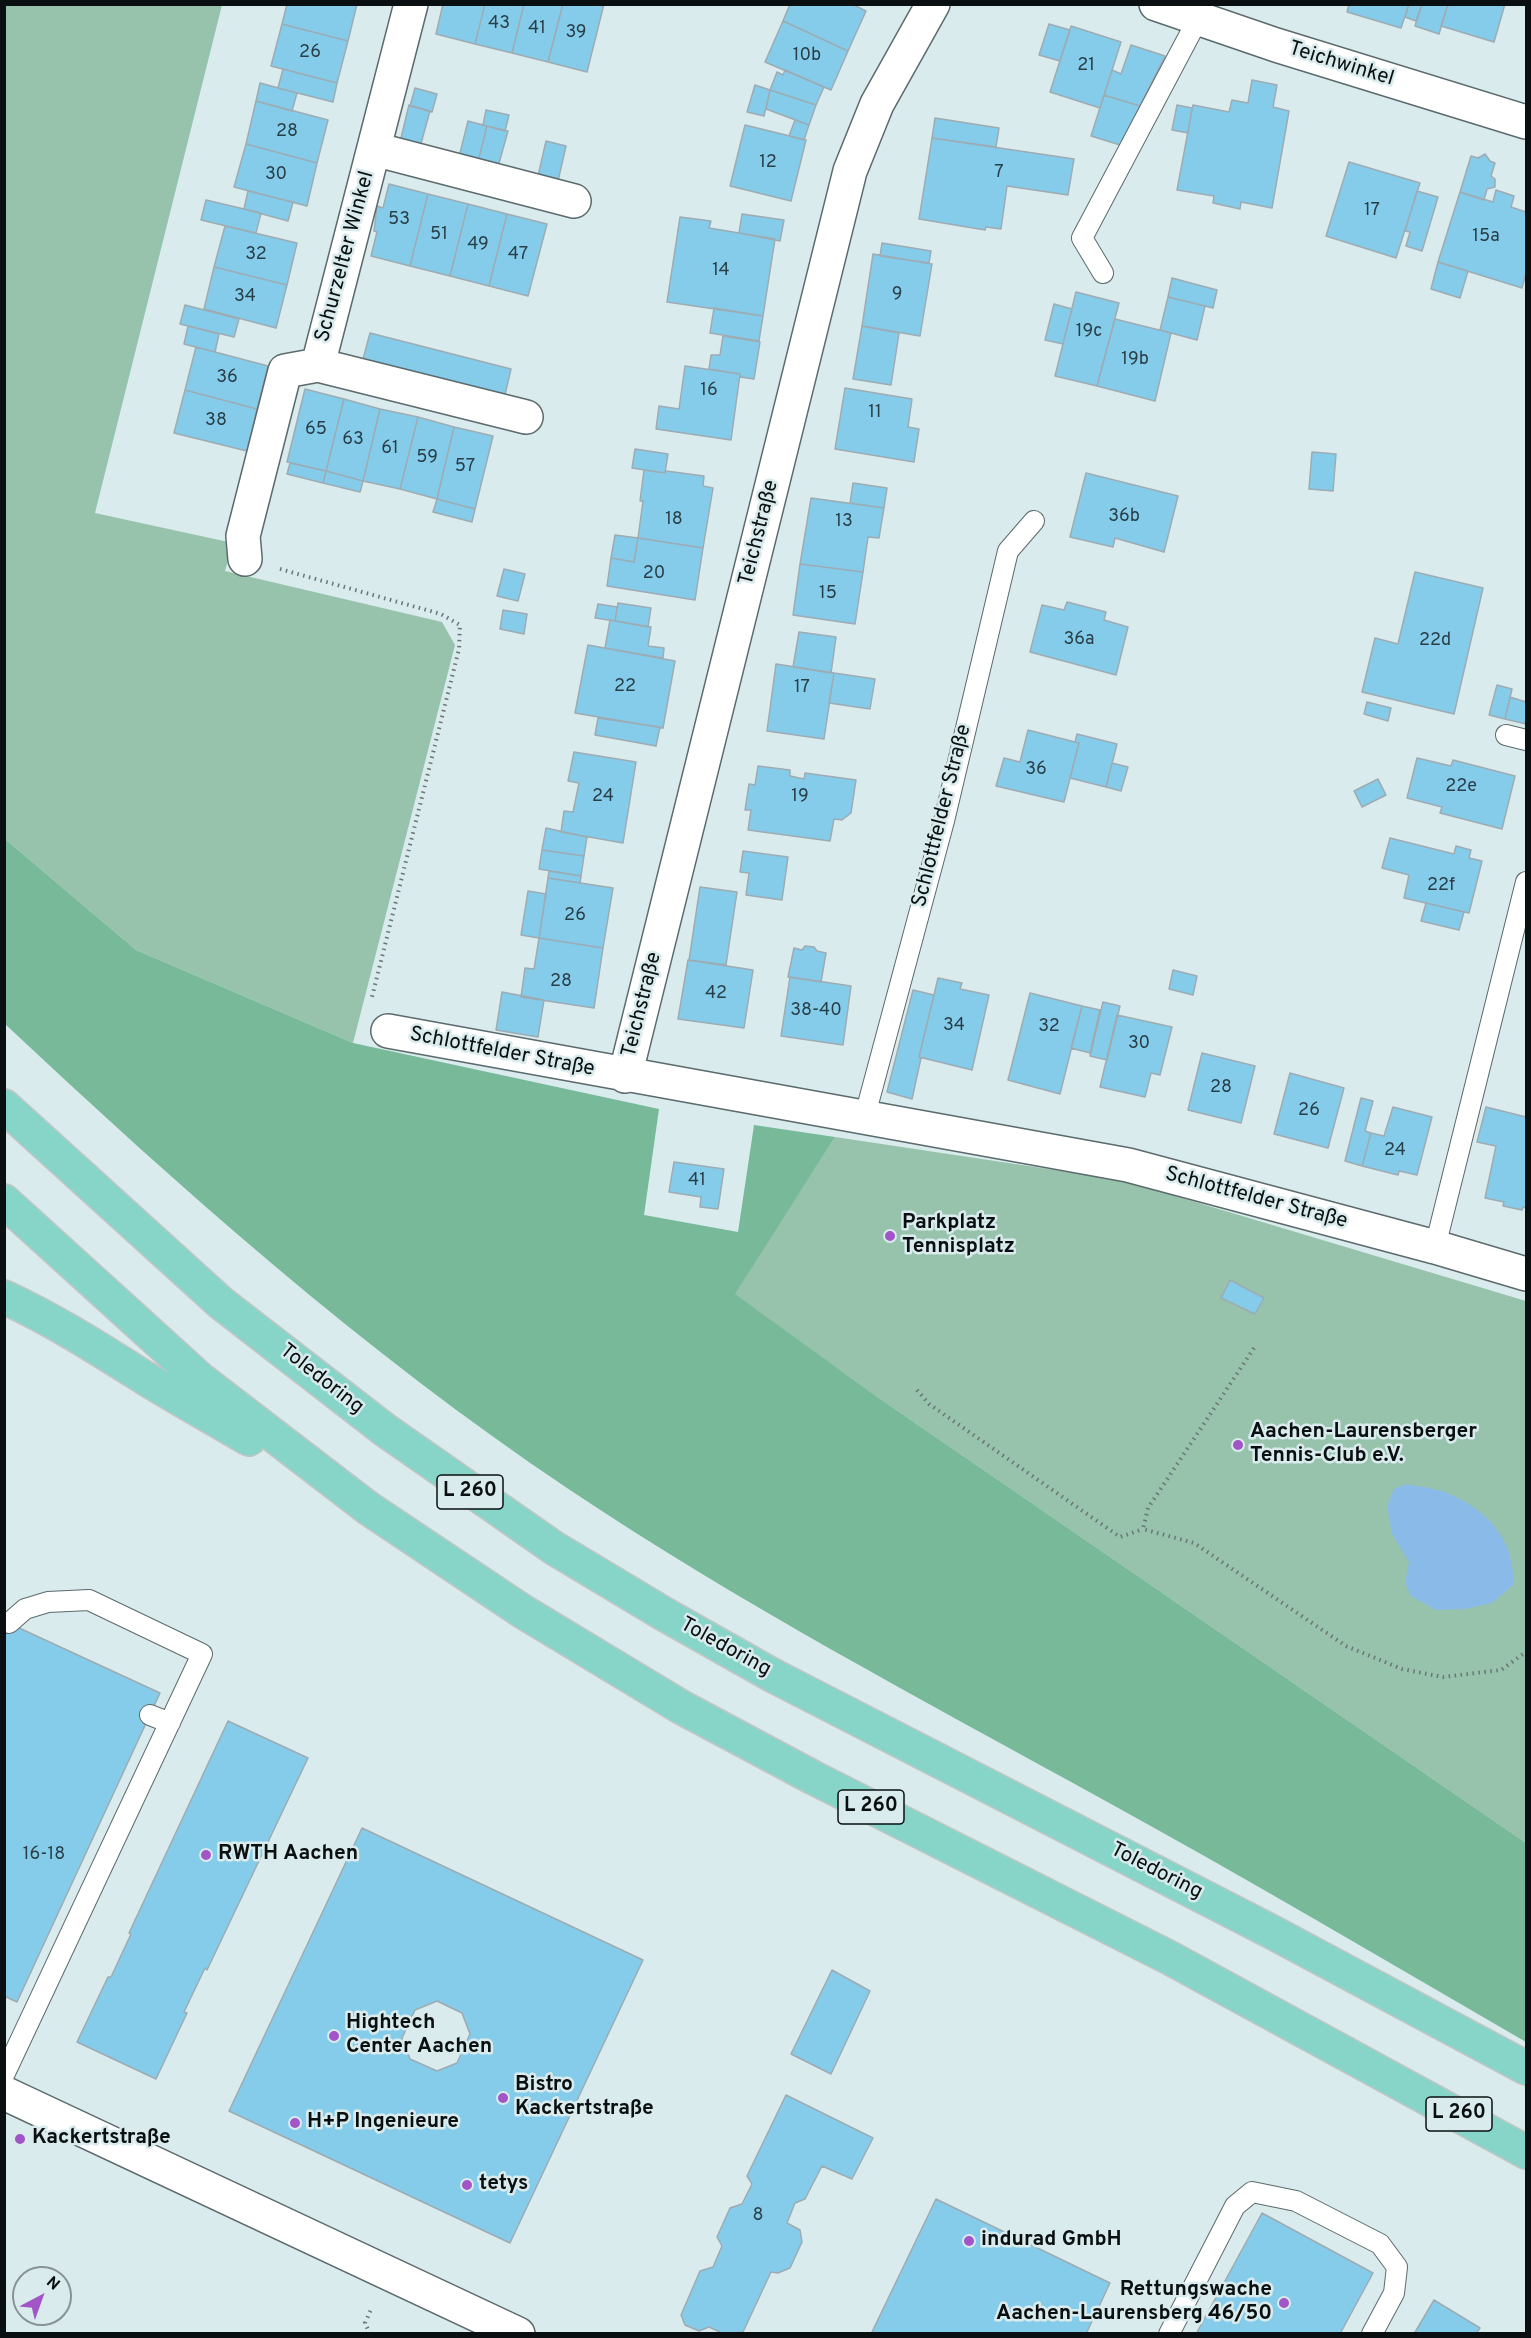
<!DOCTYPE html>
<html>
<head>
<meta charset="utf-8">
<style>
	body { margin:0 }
	#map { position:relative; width:1531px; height:2338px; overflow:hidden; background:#daebed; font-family:Overpass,sans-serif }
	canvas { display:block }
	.frame { position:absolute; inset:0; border:6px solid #0a1011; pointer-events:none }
	.north { position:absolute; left:12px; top:2266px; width:60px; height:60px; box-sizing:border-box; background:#daebed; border:2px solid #879395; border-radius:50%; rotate:41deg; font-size:16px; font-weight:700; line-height:24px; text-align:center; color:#0a1011 }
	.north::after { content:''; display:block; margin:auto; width:21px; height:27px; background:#a155c7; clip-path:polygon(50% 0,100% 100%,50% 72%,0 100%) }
</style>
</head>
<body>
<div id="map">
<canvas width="1531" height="2338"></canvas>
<div class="frame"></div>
<div class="north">N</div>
</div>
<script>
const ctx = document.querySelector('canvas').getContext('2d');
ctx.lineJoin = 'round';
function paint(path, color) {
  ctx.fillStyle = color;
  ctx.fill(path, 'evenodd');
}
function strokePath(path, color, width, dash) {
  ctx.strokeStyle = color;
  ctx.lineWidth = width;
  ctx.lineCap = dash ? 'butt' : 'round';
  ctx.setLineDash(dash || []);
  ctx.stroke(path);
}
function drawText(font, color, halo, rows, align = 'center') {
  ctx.font = font + ' Overpass,sans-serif';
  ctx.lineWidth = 5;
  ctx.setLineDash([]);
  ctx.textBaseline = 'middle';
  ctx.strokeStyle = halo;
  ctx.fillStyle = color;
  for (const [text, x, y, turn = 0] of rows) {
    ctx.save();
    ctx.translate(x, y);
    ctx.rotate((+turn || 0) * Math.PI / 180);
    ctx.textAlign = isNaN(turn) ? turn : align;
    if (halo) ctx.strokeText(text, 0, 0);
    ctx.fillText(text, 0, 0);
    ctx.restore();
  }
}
paint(new Path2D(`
	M4 5H222L95 513 233 543 225 571 442 622 455 645 353 1043 136 950 5 839Z
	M835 1137 1122 1180 1526 1301V1843L876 1396 734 1294Z`), '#97c3ac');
paint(new Path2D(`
	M5 839 136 950 353 1043 659 1109 644 1215 738 1232 754 1125 835 1137 735 1294 876 1396 1526 1843V2042C1385 1960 1244 1877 1102 1799 921 1699 738 1603 567 1488 364 1352 182 1190 5 1024Z`), '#77b999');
paint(new Path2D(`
	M1406 1484C1419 1487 1435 1488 1447 1493 1487 1509 1516 1541 1513 1585L1492 1603 1465 1609 1436 1610 1411 1596 1405 1583 1409 1562 1392 1534 1387 1506 1394 1489Z`), '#8abae8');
const building = new Path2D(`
	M287 4H357L348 41 282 24Z
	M443 4H485L475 44 436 34Z
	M485 4H524L512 53 475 44Z
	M524 4H563L548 62 512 53Z
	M563 4H604L587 72 548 62Z
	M790 4H852L866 11 848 51 783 21Z
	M1349 4H1409L1401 28 1347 12Z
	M1409 4H1422L1416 21 1405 17Z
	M1422 4H1448L1439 34 1415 26Z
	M1448 4H1505L1494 42 1441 26Z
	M783 21 848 51 831 90 765 62Z
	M282 24 348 41 337 83 271 66Z
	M1049 24 1070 30 1060 61 1039 55Z
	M1071 26 1121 42 1100 108 1050 92Z
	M1131 45 1165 56 1140 106 1104 95 1112 70 1121 74Z
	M283 69 337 83 333 102 278 88Z
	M785 70 824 87 816 105 770 90 777 72 783 75Z
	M1252 80 1277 85 1273 107 1289 111 1272 208 1241 202 1240 209 1213 203 1214 196 1177 190 1193 105 1229 112 1232 100 1248 103Z
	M260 83 297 93 292 111 256 101Z
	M755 85 770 90 764 116 747 112Z
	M415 88 437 94 432 112 410 106Z
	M770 90 816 105 809 125 766 109Z
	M1104 95 1140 106 1120 145 1091 136Z
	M256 101 328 120 317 163 246 144Z
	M409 105 430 111 420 147 400 142Z
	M1177 105 1192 108 1188 133 1172 130Z
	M486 110 509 115 505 131 483 125Z
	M935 118 999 128 996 147 932 138Z
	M795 120 809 125 804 140 789 136Z
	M468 121 487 126 478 162 459 157Z
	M745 125 806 140 791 201 730 186Z
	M487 126 508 131 498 167 478 162Z
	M932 138 1074 159 1068 195 1007 186 1001 229 986 227 985 230 919 219Z
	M546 141 566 146 558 181 538 176Z
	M246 144 317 163 307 206 234 187Z
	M1485 154 1490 161 1495 163 1491 176 1495 179V187L1487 189 1484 200 1460 192 1471 156 1478 158Z
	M1349 162 1420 183 1396 258 1326 236Z
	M389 184 428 194 410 266 371 256 377 232 374 231 377 206 383 208Z
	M1496 190 1514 196 1511 207 1526 212V273L1522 288 1438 262 1460 192 1493 202Z
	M248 191 293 202 288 221 244 209Z
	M1417 191 1438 197 1422 251 1406 246 1410 232 1405 231Z
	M428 194 468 204 450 276 410 266Z
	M206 200 261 213 256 233 201 220Z
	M468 204 507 214 489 286 450 276Z
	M507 214 547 224 528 296 489 286Z
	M742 214 784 220 780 241 739 233Z
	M680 217 711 221 709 228 775 239 763 316 667 302Z
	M225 226 297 243 287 285 214 267Z
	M882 243 931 251 929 263 880 256Z
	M873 254 932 264 920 336 862 326Z
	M1438 262 1468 271 1460 298 1431 289Z
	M214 267 287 285 276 328 204 309Z
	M1172 278 1217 290 1213 308 1168 297Z
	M1076 292 1119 303 1097 386 1055 376Z
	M1168 297 1205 306 1197 340 1160 330Z
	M1054 304 1072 309 1063 344 1045 340Z
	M185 305 239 319 234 337 180 324Z
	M714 308 763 316 759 341 710 333Z
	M1115 319 1171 333 1155 401 1097 386Z
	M188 326 219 334 215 352 184 344Z
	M862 326 899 333 891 385 853 379Z
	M370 333 511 369 504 399 362 363Z
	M723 336 760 342 754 379 740 377V374L709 369 711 355H720Z
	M196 347 268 366 257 409 185 390Z
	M685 366 740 374 731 440 656 429 659 406 679 409Z
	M845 388 912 399 908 427 919 429 914 462 835 449Z
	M305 389 344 399 326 471 287 462Z
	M185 390 257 409 247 451 174 433Z
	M344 399 380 409 363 481 326 471Z
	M380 409 418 417 400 489 363 481Z
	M418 417 454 427 437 499 400 489Z
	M454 427 493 436 475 509 437 499Z
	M635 449 668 454 665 473 632 468Z
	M1312 452 1336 454 1333 491 1309 489Z
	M290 463 326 471 323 483 287 474Z
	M644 470 665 473 666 471 704 476 703 486 713 488 703 548 638 538 643 501H640Z
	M326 471 363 481 360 492 323 483Z
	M1086 473 1178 496 1164 552 1115 538 1113 547 1070 537Z
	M853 483 887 488 884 508 850 503Z
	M811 498 884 508 879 538 868 537 863 572 800 564Z
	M437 499 475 509 472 522 433 512Z
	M615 535 638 538 634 562 611 558Z
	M638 538 703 548 695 600 607 586 611 558 634 562Z
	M800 564 863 572 855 624 793 615Z
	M504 569 525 574 518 601 497 596Z
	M1415 572 1483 588 1454 714 1362 692 1375 638 1398 644Z
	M1067 602 1106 612 1104 620 1128 627 1116 675 1030 652 1042 605 1064 610Z
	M618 603 651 608 648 627 615 621Z
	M598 604 617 607 615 621 595 618Z
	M503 610 527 614 524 634 500 629Z
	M610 620 651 627 648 646 664 648 663 658 605 648Z
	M799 632 836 637 831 673 793 667Z
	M588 645 675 661 663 728 575 713Z
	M776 664 834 673 824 739 767 731Z
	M834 673 875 679 870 709 829 703Z
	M1497 685 1512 689 1505 719 1489 715Z
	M1510 697 1526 702V724L1505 719Z
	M1367 702 1391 708 1388 721 1364 714Z
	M598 718 660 727 656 746 595 735Z
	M1028 730 1079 743 1064 802 996 786 1004 758 1020 762Z
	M1077 734 1117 744 1106 787 1070 778 1079 743 1075 742Z
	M574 752 636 762 623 843 561 832 564 811 573 812 579 783 568 781Z
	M1417 758 1451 766 1453 760 1515 776 1502 829 1440 813 1442 807 1407 798Z
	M1112 763 1128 767 1121 791 1106 787Z
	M758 766 790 770V776L804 779 805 773 856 780 851 813 842 820 834 819 830 841 748 830 751 810H745L749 784 755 785Z
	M1378 779 1386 795 1362 807 1354 791Z
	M546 828 587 837 584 856 542 850Z
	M1390 838 1454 854 1456 846 1471 850 1469 858 1482 861 1469 913 1404 898 1409 875 1382 868Z
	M542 850 584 856 581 876 539 869Z
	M743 851 788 857 782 900 746 895 749 873 740 872Z
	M549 871 581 876 580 883 548 878Z
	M548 878 613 888 603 948 539 938Z
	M700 887 737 892 726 965 689 960Z
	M528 891 546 894 539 938 521 935Z
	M1426 903 1464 912 1459 930 1421 921Z
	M539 938 603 948 594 1008 521 997 525 968 534 969Z
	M805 946 814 947 817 951 826 953 821 982 788 977 794 948 802 950Z
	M688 960 753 970 744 1028 678 1019Z
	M1173 970 1197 976 1193 995 1169 989Z
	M790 977 851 986 843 1045 781 1036Z
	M938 978 962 983 960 989 989 995 972 1070 919 1057Z
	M913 990 934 995 919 1057 921 1058 912 1099 887 1092Z
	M502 992 544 1000 538 1037 496 1030Z
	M1030 993 1082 1006 1060 1094 1008 1080Z
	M1103 1002 1120 1006 1107 1060 1090 1056Z
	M1082 1006 1100 1010 1090 1053 1071 1048Z
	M1117 1015 1172 1027 1160 1075 1151 1073 1145 1097 1100 1087Z
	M1202 1053 1255 1066 1241 1123 1188 1110Z
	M1290 1073 1344 1088 1328 1148 1274 1134Z
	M1361 1098 1373 1101 1365 1131 1371 1133 1362 1166 1345 1161Z
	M1393 1107 1432 1117 1417 1175 1399 1171 1398 1175 1362 1166 1371 1133 1384 1136Z
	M1486 1107 1526 1117V1208L1523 1207 1522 1210 1503 1206 1504 1202 1485 1198 1496 1146 1477 1142Z
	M674 1162 724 1169 718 1209 700 1207 701 1197 669 1192Z
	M1230 1280 1264 1298 1255 1314 1221 1298Z
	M4 1621 160 1693 17 2002 4 1996Z
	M228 1721 308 1758 207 1970 205 1968 184 2012 187 2013 156 2079 77 2042 108 1977H111L131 1934 129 1933Z
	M362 1828 643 1960 510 2243 229 2111ZM437 2001 462 2013 470 2034 457 2063 437 2071 410 2059 402 2038 415 2010Z
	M832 1970 870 1991 831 2074 791 2054Z
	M786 2095 873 2138 852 2179 822 2166 805 2199 795 2203 787 2223 800 2230 802 2242 790 2268 778 2273 771 2272 743 2332 724 2334 709 2327 699 2331 685 2325 681 2315 700 2271 713 2267 722 2246 717 2237 730 2208 742 2204 752 2184 747 2176Z
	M936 2199 1110 2283 1086 2334H871Z
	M1262 2213 1373 2273 1340 2334H1196Z
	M1434 2300 1480 2328 1476 2334H1414Z`);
paint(building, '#85cceb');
strokePath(building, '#9dabb2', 1.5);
const service = new Path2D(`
	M1103 273 1082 238 1198 19
	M1506 735 1526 740
	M864 1119 944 821 1008 551 1034 521
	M1435 1247 1526 882
	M150 1715 170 1723
	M4 2075 202 1654 89 1600 48 1602 25 1609 9 1623
	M1169 2334 1235 2206 1252 2192 1296 2201 1380 2244 1397 2267 1394 2293 1372 2334`);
const minor = new Path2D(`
	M1156 4 1276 45 1526 122
	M374 149 574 201
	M318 365 526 417
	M245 559 243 536 285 371 318 365 411 4
	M388 1031 1128 1165 1435 1247 1526 1274
	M625 1076 850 171 877 104 933 4`);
const tertiary = new Path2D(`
	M4 2093 518 2334`);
const trunk = new Path2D(`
	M4 1106 221 1303 385 1430 554 1548 664 1614 772 1675 1272 1932 1526 2068
	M4 1201 200 1379 368 1508 522 1611 681 1707 814 1778 1170 1958 1526 2152
	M4 1297C54 1320 99 1349 145 1378 179 1399 215 1419 249 1439`);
strokePath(service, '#5b6a6c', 22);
strokePath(minor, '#5b6a6c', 36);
strokePath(tertiary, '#5b6a6c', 36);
strokePath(trunk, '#c4c6c6', 36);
strokePath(new Path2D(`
	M280 569 441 614 460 625 459 649 372 997
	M1254 1348 1148 1508 1143 1529 1194 1543 1346 1646 1402 1669 1443 1677 1501 1670 1526 1652
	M917 1390 929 1404 1120 1537 1143 1529
	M370 2334 365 2323 372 2307`), '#6a7577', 4, [1.5, 4.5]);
strokePath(service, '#fff', 20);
strokePath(minor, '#fff', 33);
strokePath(tertiary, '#fff', 33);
strokePath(trunk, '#87d4c8', 33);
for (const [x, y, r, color] of [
	[890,1236,6,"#a155c7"],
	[1238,1445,6,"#a155c7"],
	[206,1855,6,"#a155c7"],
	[334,2036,6,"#a155c7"],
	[503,2098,6,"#a155c7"],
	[295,2123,6,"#a155c7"],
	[20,2139,6,"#a155c7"],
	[467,2185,6,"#a155c7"],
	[969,2241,6,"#a155c7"],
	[1284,2303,6,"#a155c7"]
]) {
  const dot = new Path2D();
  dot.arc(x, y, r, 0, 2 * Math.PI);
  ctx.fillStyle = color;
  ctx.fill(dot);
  strokePath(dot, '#daebed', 2);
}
drawText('18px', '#293f48', null, [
	["43",499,24],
	["41",537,29],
	["39",576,33],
	["26",310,53],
	["10b",807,56],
	["21",1086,66],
	["28",287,132],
	["12",768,163],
	["7",999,173],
	["30",276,175],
	["17",1372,211],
	["53",399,220],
	["51",439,235],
	["15a",1486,237],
	["49",478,245],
	["32",256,255],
	["47",518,255],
	["14",721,271],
	["9",897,295],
	["34",245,297],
	["19c",1089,332],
	["19b",1135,360],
	["36",227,378],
	["16",709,391],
	["11",875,413],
	["38",216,421],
	["65",316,430],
	["63",353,440],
	["61",390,449],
	["59",427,458],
	["57",465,467],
	["36b",1124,517],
	["18",674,520],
	["13",844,522],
	["20",654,574],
	["15",828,594],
	["36a",1079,640],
	["22d",1435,641],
	["22",625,687],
	["17",802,688],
	["36",1036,770],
	["22e",1461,787],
	["24",603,797],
	["19",800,797],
	["22f",1441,886],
	["26",575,916],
	["28",561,982],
	["42",716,994],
	["38-40",816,1011],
	["34",954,1026],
	["32",1049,1027],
	["30",1139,1044],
	["28",1221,1088],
	["26",1309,1111],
	["24",1395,1151],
	["41",697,1181],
	["16-18",44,1855],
	["8",758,2216]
]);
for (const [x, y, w] of [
	[470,1492,66],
	[871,1807,66],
	[1459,2114,66]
]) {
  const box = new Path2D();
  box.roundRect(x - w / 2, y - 17, w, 34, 4.5);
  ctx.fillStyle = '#daebed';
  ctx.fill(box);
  strokePath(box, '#0a1011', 1.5);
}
drawText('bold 20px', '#0a1011', null, [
	["L 260",470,1492],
	["L 260",871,1807],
	["L 260",1459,2114]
]);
drawText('21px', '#0a1011', '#daebed', [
	["Teichwinkel",1341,65,17],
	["Schurzelter Winkel",346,257,-75],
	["Teichstraße",760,533,-76],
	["Schlottfelder Straße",943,816,-76],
	["Teichstraße",643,1005,-76],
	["Schlottfelder Straße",502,1053,11],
	["Schlottfelder Straße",1256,1199,15],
	["Toledoring",321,1380,38],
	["Toledoring",725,1648,29],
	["Toledoring",1156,1872,27]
]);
drawText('bold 21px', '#0a1011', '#daebed', [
	["Parkplatz",902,1224],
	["Tennisplatz",902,1248],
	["Aachen-Laurensberger",1250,1433],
	["Tennis-Club e.V.",1250,1457],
	["RWTH Aachen",218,1855],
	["Hightech",346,2024],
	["Center Aachen",346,2048],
	["Bistro",515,2086],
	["Kackertstraße",515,2110],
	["H+P Ingenieure",307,2123],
	["Kackertstraße",32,2139],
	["tetys",479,2185],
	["indurad GmbH",981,2241],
	["Rettungswache",1272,2291,"right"],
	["Aachen-Laurensberg 46/50",1272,2315,"right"]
], 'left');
</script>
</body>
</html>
